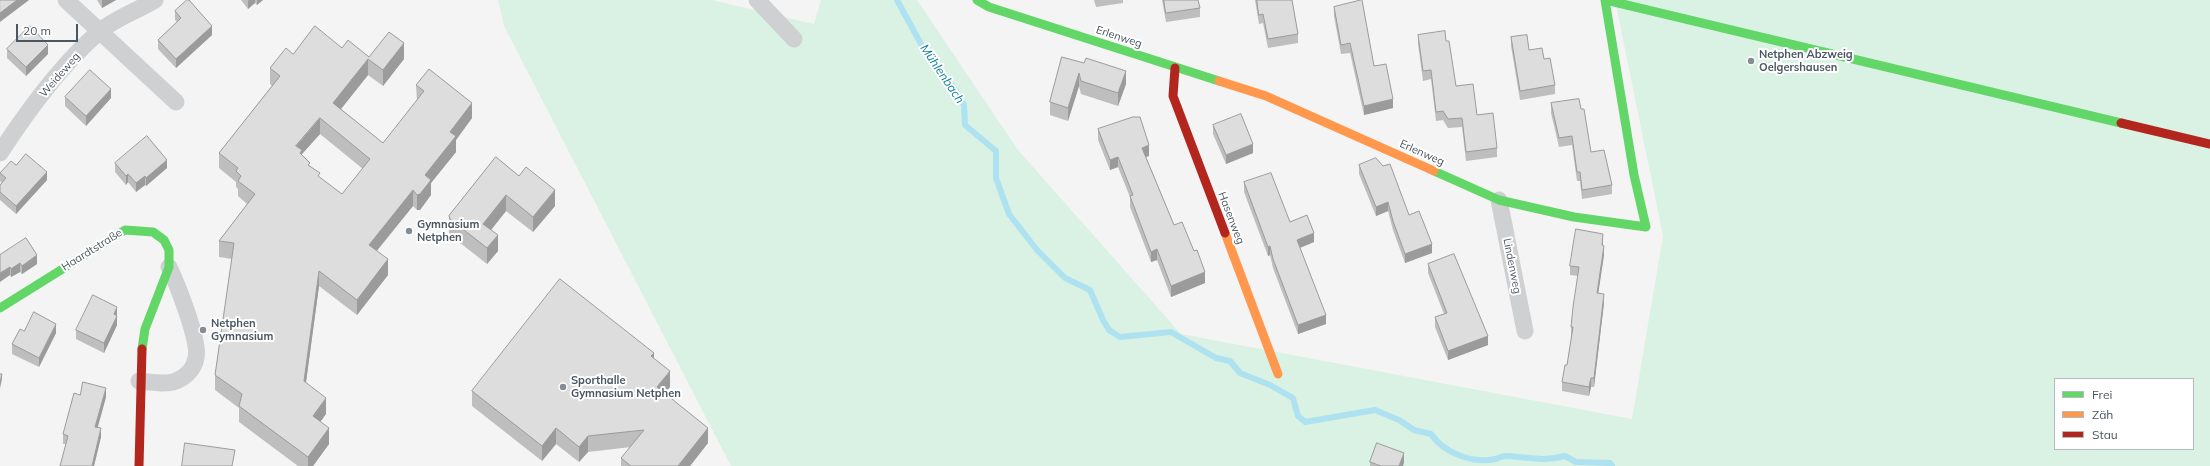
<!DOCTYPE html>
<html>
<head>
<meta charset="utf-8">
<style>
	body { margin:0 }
	#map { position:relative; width:2210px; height:466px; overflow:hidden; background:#f4f4f4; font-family:Mulish,sans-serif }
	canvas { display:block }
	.legend { position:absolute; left:2054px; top:378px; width:140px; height:72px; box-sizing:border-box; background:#fff; border:1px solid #b7bbc0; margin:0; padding:5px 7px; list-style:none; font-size:12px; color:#4a5661 }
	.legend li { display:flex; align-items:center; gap:8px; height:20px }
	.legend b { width:20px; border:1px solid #b7bbc0 }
	.scale { position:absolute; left:16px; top:24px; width:62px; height:18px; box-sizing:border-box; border:2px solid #4a5661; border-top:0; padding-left:5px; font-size:12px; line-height:14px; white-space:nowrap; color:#4a5661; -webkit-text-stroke:3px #fff; paint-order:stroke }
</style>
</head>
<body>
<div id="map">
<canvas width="2210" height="466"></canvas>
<ul class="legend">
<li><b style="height:5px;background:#63d668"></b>Frei</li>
<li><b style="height:5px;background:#ff974d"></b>Zäh</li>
<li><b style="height:5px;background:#b3261e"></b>Stau</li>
</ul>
<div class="scale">20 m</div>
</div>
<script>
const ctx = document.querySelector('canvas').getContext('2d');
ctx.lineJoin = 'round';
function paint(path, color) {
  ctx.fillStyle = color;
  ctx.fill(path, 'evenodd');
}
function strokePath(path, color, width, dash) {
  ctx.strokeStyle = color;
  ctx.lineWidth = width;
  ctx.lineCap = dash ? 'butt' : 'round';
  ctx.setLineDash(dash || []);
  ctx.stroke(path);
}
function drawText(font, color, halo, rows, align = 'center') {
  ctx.font = font + ' Mulish,sans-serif';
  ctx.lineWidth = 4;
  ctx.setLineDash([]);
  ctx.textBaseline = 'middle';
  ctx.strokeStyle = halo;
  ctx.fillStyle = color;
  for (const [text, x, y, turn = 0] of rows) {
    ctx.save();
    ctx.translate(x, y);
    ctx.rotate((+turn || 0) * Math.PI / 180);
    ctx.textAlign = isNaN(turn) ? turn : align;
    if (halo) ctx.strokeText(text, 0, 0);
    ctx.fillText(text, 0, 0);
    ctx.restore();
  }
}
paint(new Path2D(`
	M498 0H712L814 24 821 0H917L1018 150 1181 334 1632 419 1663 236 1615 0H2210V466H731L504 26ZM2055 379H2193V449H2055Z`), '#d9f2e3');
strokePath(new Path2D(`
	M897 0 921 44 956 91 964 105 965 125 996 151V178L1009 214 1037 250 1065 278 1090 290 1103 320 1109 330 1120 337 1171 332 1216 358 1230 361 1240 373 1270 385 1293 398 1298 416 1305 422 1375 410 1399 420 1414 430 1431 434C1444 453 1473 464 1495 459 1499 458 1501 456 1506 456 1528 457 1543 462 1565 456L1576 462 1610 463 1612 466`), '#aee2f0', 6);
strokePath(new Path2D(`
	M66 0 176 102
	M757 0 794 39
	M0 153C26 113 63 63 99 32 113 19 139 10 155 0
	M1499 200 1525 331
	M139 381C150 382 167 385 176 381 186 377 194 369 196 358 200 341 177 284 169 267`), '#ced0d2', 17);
strokePath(new Path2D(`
	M977 0 989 7 1219 81
	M1606 0 2121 123
	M1434 171 1499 200 1574 217 1646 227 1634 175 1605 0
	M0 308 125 230 153 232 164 240 169 250V267L145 329 142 349`), '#63d668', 9);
strokePath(new Path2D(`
	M1219 81 1266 96 1434 171
	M1225 233 1278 374`), '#ff974d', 9);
strokePath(new Path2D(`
	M1175 68 1173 96 1225 233
	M2121 123 2210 144
	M139 466 142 349`), '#b3261e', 9);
paint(new Path2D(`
	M97 0H116L102 8Z
	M241 0H263L257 5 255 3 248 9Z
	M1094 0H1123V3L1096 7Z
	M1162 0H1198L1200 8V17L1166 22Z
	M1255 0H1292L1298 34V43L1268 48 1263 23 1259 24Z
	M1334 7 1374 66 1393 108 1364 115 1350 53 1341 54 1334 16Z
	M175 11 212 35 176 68 158 49V40L177 22 175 20Z
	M1418 35 1446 41 1456 86 1477 115 1497 148V157L1466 161 1462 127 1448 128 1443 120 1436 121 1431 79 1423 81 1418 44Z
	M1511 37 1529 50 1544 59 1555 85V94L1520 100 1511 46Z
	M342 48 369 57 404 59 383 86 368 75 341 109 383 143 417 101 416 85 472 118 456 140V152L431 183V195L420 210H417L413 206 377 251 388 275 357 315 319 286 306 382 326 414 320 422 329 444 313 466H298L239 422V408L215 390V375L232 259 219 257V241L247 204 238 196V189L236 187V182L219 168V153L272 86 270 84V68L293 54ZM320 134 363 169 342 194 320 178 310 166 302 155V154Z
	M7 49 48 54 26 76 7 58Z
	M1062 57 1126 84 1118 106 1081 94 1079 86 1068 121 1050 115V102Z
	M65 97 111 98 86 126 65 106Z
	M1551 103 1581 109 1591 152 1612 185V194L1582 199 1580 181H1577L1572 145 1559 147 1551 113Z
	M1213 125 1253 153 1226 164 1213 134Z
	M1098 129 1149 156 1146 157 1174 225 1205 283 1171 297 1157 260 1151 262 1130 207V197L1118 167 1110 170 1098 140Z
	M496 157 555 206 533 232 506 211 491 230 498 251 487 264 450 235 449 232V216Z
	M115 163 167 168 146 186 145 185 136 192 128 182 126 185 115 172Z
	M16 165 47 180 16 214 0 200V185L2 183 0 181V173Z
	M1359 165 1409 215 1432 253 1405 263 1393 230 1388 211 1376 216 1359 174Z
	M1244 182 1290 222 1314 242 1300 248 1326 324 1298 334 1273 268 1270 255 1268 256 1244 192Z
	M1603 244 1604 255 1598 293 1604 303 1594 387H1591L1589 396 1562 391V382L1567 365 1572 336H1571V327L1578 276 1570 275V266Z
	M0 255 37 264 22 274 20 272 11 277Z
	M1428 264 1488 345 1448 360 1435 327V317L1444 314 1428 273Z
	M117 317V325L104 353 76 339V330Z
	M24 331 56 333 39 367 12 354V344Z
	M654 359 670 387 664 393 708 443 690 466H621V458L631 447 588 452 579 462 556 444 542 461 472 406V391Z
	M80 395 106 397 98 427 101 437 94 466H60L66 444H63V434Z
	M1370 462H1404L1403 466H1370Z`), '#bebebf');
paint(new Path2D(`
	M17 0H29L0 22V13Z
	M102 0H116L102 8Z
	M249 0H255V3L248 9V1Z
	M257 0H263L257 5Z
	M212 26V35L176 68V59Z
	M404 43V59L383 86V70Z
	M48 45V54L26 76V67Z
	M368 59V75L333 119V103Z
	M1126 71V84L1118 106V93Z
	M1079 73V86L1068 121V108Z
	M111 89V98L86 126V116Z
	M1393 99V108L1364 115V106Z
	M472 103V118L456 140V152L431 183V195L420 210H417V195L425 175 450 132Z
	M320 118V134L302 154V166L296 146Z
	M1253 144V153L1226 164V155Z
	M1149 145V156L1142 158V148Z
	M1118 157V167L1110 170V160Z
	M167 160V168L146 186V178Z
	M47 172V180L16 214V206Z
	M128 174V182L126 185V176Z
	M145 176V185L136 192V183Z
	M413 190V206L369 260V245Z
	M555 190V206L533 232V217Z
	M506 195V211L483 240V224Z
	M1388 202V211L1376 216V207Z
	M1314 233V242L1297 249V240Z
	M1603 234V244L1602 254V245Z
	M498 235V251L487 264V248Z
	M1432 244V253L1405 263V254Z
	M1270 246V255L1268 256V247Z
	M1604 246V255L1597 302V293Z
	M1157 249V260L1151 262V252Z
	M37 255V264L22 274V266Z
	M388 259V275L357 315V300Z
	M20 263V272L11 277V269Z
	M10 267V275L0 282V273Z
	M319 271V286L304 397V381Z
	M1205 272V283L1171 297V286Z
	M1604 294V303L1594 387V378Z
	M117 307V325L104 353V343L114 314Z
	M1326 315V324L1298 334V325Z
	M56 324V333L39 367V358Z
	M1488 336V345L1448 360V351Z
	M654 353V368L651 356Z
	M670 371V387L657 402V387Z
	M2 374V379L0 388V383Z
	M1591 378V387L1589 396V387Z
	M106 388V397L95 436V427Z
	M326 398V414L313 432V416Z
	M101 428V437L94 466H92Z
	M329 428V444L313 466H308V457Z
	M556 428V444L542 461V446Z
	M708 428V443L690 466H678Z
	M588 436V452L579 462V447Z
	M1404 453V462L1403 466H1399Z`), '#9b9b9b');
const building = new Path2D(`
	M0 0H17L0 13Z
	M187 0H189L212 26 176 59 158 40 181 18 175 11Z
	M1164 0H1198L1200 8 1166 13Z
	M1257 0H1292L1298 34 1268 39 1263 14 1259 15Z
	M1362 0 1374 66 1386 64 1393 99 1364 106 1350 43 1341 45 1334 7Z
	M30 26 48 45 26 67 7 49Z
	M315 26 342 48 348 40 369 57 389 32 404 43 383 70 368 59 333 103 383 143 424 91 416 85 429 69 472 103 450 132 456 136 425 175 431 180 420 194 417 195 413 190 369 245 388 259 357 300 319 271 304 381 326 398 313 416 329 428 308 457 239 406 242 394 215 375 234 243 219 241 255 194 238 181 241 176 236 171 238 168 219 153 280 76 270 68 286 48 293 54ZM320 118 370 159 342 194 318 176 320 173 308 165 310 163 300 153 302 150 296 146Z
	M1445 31 1446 41H1449L1456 86 1473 84 1477 115 1493 113 1497 148 1466 152 1462 118 1448 119 1443 111 1436 112 1431 70 1423 71 1418 35Z
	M1527 35 1529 50 1542 48 1544 59 1550 58 1555 85 1520 91 1511 37Z
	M1062 57 1084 63 1086 58 1126 71 1118 93 1081 81 1079 73 1068 108 1050 102Z
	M90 70 111 89 86 116 65 97Z
	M1579 99 1581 109H1584L1591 152 1604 150 1612 185 1582 190 1580 172H1577L1572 136 1559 138 1551 103Z
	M1241 114 1253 144 1226 155 1213 125Z
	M1133 117H1140L1149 145 1142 148 1174 225 1182 222 1194 251 1197 250 1205 272 1171 286 1157 249 1151 252 1130 196 1133 195 1118 157 1110 160 1098 129Z
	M147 136 167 160 146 178 145 176 136 183 128 174 126 176 115 163Z
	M26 154 47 172 16 206 0 192V185L6 178 0 173 11 161 16 165Z
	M496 157 519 176 526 167 555 190 533 217 506 195 483 224 498 235 487 248 450 219 449 216Z
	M1376 158 1383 166 1390 164 1409 215 1419 211 1432 244 1405 254 1393 221 1388 202 1376 207 1359 165Z
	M1271 173 1290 222 1307 215 1314 233 1297 240 1326 315 1298 325 1273 259 1270 246 1268 247 1244 182Z
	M1576 229 1603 234 1602 245 1604 246 1597 293 1604 294 1594 378H1591L1589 387 1562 382 1565 365H1567L1573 327H1571L1573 307 1579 267 1570 266Z
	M26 238 37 255 22 266 20 263 11 269 10 267 0 273V255Z
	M1454 254 1488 336 1448 351 1435 317 1447 313 1428 264Z
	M560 279 654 353 651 356 670 371 657 387 708 428 678 466H631L621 458 644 430 588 436 579 447 556 428 542 446 472 391Z
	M93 295 117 307 114 314 117 316 104 343 76 330Z
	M34 312 56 324 39 358 12 344 20 329 24 331Z
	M0 374H2L0 383Z
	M83 382 106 388 95 427 101 428 92 466H60L68 436 63 434 74 393 80 395Z
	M185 443 235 450 232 466H182Z
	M1377 443 1404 453 1399 466H1381L1370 462Z`);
paint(building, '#ddddde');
strokePath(building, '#9b9b9b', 1);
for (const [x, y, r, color] of [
	[1751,61,4,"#868d94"],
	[409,231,4,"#868d94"],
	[203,330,4,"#868d94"],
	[563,387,4,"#868d94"]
]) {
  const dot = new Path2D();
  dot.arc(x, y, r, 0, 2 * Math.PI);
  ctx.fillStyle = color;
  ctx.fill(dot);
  strokePath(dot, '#fff', 1.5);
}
drawText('11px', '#4a5661', '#fff', [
	["Erlenweg",1119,37,18],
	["Weideweg",60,75,-49],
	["Erlenweg",1422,153,24],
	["Hasenweg",1231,218,69],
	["Haardtstraße",92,250,-32],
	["Lindenweg",1512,266,79]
]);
drawText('bold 11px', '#4a5661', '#fff', [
	["Netphen Abzweig",1759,55],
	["Oelgershausen",1759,68],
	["Gymnasium",417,225],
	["Netphen",417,238],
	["Netphen",211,324],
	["Gymnasium",211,337],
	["Sporthalle",571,381],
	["Gymnasium Netphen",571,394]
], 'left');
drawText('italic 12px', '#0c7c9b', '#fff', [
	["Mühlenbach",942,74,56]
]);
</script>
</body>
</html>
